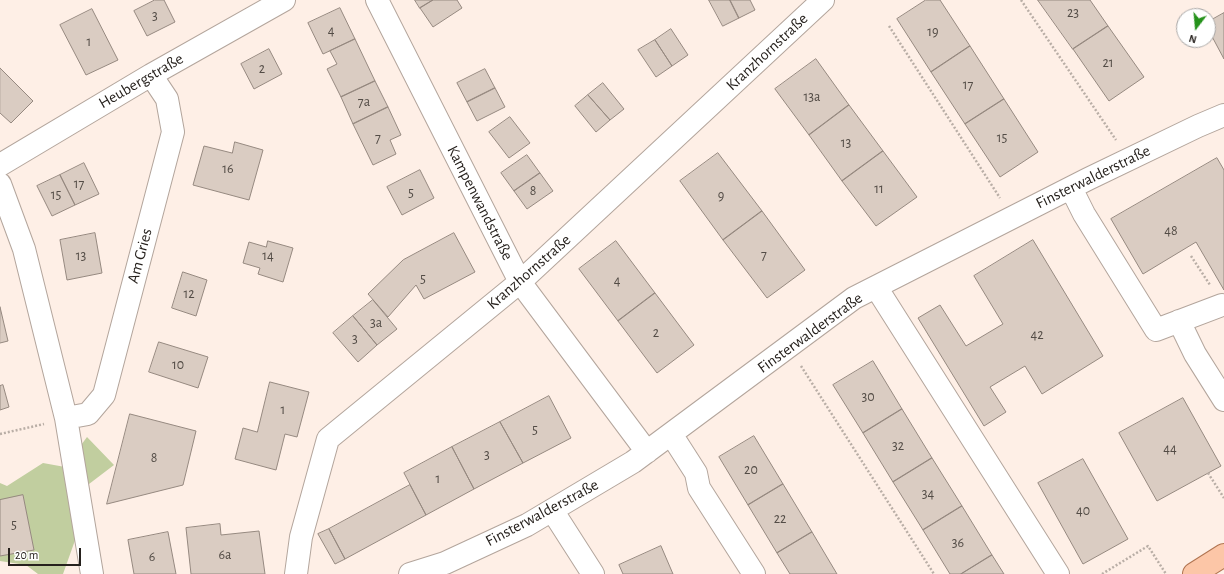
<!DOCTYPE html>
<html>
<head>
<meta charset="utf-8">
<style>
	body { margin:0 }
	#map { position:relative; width:1224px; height:574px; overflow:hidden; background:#feefe6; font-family:"Alegreya Sans",sans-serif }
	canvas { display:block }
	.north { position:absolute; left:1176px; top:8px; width:40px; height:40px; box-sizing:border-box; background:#fff; border:1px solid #a8a6a5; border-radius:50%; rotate:196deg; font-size:11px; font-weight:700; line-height:16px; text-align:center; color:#26211d }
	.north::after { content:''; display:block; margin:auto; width:14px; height:18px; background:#25921b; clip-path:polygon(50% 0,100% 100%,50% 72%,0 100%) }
	.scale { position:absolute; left:8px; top:548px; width:73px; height:18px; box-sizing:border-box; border:2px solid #26211d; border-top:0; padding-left:5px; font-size:12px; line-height:14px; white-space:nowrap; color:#26211d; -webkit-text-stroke:3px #fff; paint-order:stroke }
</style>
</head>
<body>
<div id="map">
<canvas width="1224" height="574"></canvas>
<div class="north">N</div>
<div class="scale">20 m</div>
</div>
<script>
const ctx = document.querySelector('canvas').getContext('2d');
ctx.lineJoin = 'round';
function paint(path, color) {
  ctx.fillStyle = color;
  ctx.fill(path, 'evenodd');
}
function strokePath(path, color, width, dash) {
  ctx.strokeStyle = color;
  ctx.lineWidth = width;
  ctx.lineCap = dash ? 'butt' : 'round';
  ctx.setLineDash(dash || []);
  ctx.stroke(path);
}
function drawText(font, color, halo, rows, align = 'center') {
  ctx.font = font + ' "Alegreya Sans",sans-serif';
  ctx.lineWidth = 3.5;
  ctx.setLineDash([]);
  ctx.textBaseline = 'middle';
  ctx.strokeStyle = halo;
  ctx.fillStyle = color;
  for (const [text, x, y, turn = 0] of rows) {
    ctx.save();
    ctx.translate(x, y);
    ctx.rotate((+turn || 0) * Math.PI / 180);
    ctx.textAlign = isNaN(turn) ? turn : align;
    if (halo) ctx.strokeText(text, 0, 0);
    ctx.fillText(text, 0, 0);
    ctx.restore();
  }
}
paint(new Path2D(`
	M87 437 114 465 68 500 78 532 63 574H38L26 565 0 561V483L7 486 43 463 65 467Z`), '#c1ce9f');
const building = new Path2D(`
	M155 0H164L175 22 147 36 134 11Z
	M415 0H433L420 8Z
	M433 0H457L462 8 433 27 420 8Z
	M709 0H730L739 18 723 26Z
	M730 0H750L755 10 739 18Z
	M926 0H940L970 46 931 72 897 19Z
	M1038 0H1090L1108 26 1073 49Z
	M340 8 355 39 323 54 308 23Z
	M92 9 118 60 86 75 60 25Z
	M1224 13V59L1208 29V22Z
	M1108 26 1144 77 1109 101 1073 49Z
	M671 29 688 55 672 66 655 40Z
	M355 39 375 81 341 97 327 69 337 64 330 51Z
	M655 40 672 66 656 77 638 50Z
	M970 46 1004 99 965 124 931 72Z
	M269 49 282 74 254 89 241 64Z
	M816 59 849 105 809 135 775 89Z
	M0 68 33 101 11 123 0 113Z
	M485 69 495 88 467 102 457 83Z
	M375 81 388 107 353 124 341 97Z
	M603 83 624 109 610 120 588 95Z
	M495 88 505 107 477 121 467 102Z
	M588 95 610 120 596 132 575 106Z
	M1004 99 1038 152 1000 177 965 124Z
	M849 105 883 151 842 181 809 135Z
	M388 107 401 135 390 140 396 154 373 165 353 124Z
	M510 117 530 143 509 158 489 132Z
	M235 142 263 150 249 200 193 185 204 146 232 153Z
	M883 151 917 197 876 226 842 181Z
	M718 153 762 211 723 240 680 181Z
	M527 155 540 173 514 191 501 173Z
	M1217 158 1224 170V290L1196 242 1143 274 1111 219Z
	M84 163 99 194 75 205 60 175Z
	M420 170 434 198 402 215 387 187Z
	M540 173 553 191 527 209 514 191Z
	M60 175 75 205 52 216 37 186Z
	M762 211 805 270 767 298 723 240Z
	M95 233 102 273 67 280 60 240Z
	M454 233 475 272 424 299 416 285 388 317 368 294 403 260Z
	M1033 240 1103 356 1042 394 1025 366 990 387 1006 412 984 426 918 318 940 305 966 346 1003 324 974 276Z
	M268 241 293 248 283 282 258 274 260 268 243 263 249 242 266 247Z
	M616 241 655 293 618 321 579 269Z
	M183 272 207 280 196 316 172 308Z
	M655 293 694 345 657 373 618 321Z
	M373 300 397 329 377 345 353 316Z
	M0 307 8 341 0 343Z
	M353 316 377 345 358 362 333 333Z
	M159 342 208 357 198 388 149 372Z
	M873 361 902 409 863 433 833 385Z
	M270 382 309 392 297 437 285 434 276 470 235 459 243 428 257 432Z
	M3 385 9 407 0 410V386Z
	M549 396 571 438 523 463 500 422Z
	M1183 398 1221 466 1157 501 1119 433Z
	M902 409 932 458 893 482 863 433Z
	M130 414 196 431 183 485 107 504Z
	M500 422 523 463 474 489 452 447Z
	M754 436 783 484 748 505 719 457Z
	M452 447 474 489 426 515 404 473Z
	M932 458 962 506 923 530 893 482Z
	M1083 459 1128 539 1083 564 1038 483Z
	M783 484 812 532 777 553 748 505Z
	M410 485 426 515 345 559 329 529Z
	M23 495 34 550 0 556V500Z
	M962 506 992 555 961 574H950L923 530Z
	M220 524 221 535 259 531 265 574H191L186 528Z
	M329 529 345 559 335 564 318 534Z
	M168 532 176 574H134L128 540Z
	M812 532 837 574H790L777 553Z
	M661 546 673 574H623L619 565Z
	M992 555 1004 574H961Z`);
paint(building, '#daccc2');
strokePath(building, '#968980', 1);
const minor = new Path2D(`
	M377 0 520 282 647 452
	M0 165 151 75 284 0
	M0 184 24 249 66 418 92 574
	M1071 188 1084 214 1156 330 1222 305
	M876 287 1058 574
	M1179 321 1195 354 1224 400
	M66 418 88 414 104 395 173 132 167 99 151 75
	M671 434 696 473 699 488 754 574
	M552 510 593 574
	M296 574 301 537 328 439 520 282 823 0
	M410 574 445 563 527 525 633 462 854 298 1088 179 1198 126 1224 115`);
const major = new Path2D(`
	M1194 574 1224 555`);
strokePath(minor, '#b3a59c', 24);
strokePath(major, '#b07451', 24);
strokePath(new Path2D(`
	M1021 0 1116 140
	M889 26 1000 198
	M1191 256 1210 285
	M801 366 934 574
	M0 434 44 424
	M1208 473 1224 498
	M1102 574 1148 546 1166 574`), '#b9aea6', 2.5, [2, 2]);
strokePath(minor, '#fff', 22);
strokePath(major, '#fcc6a7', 22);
drawText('14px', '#534c46', null, [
	["23",1073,13],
	["3",155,16],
	["4",331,31],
	["19",933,32],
	["1",89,42],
	["21",1108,63],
	["2",262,69],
	["17",968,85],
	["13a",812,97],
	["7a",364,102],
	["7",378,138],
	["15",1002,138],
	["13",846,143],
	["16",228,169],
	["17",79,184],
	["11",879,189],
	["8",533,191],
	["5",411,193],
	["15",56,195],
	["9",721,196],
	["48",1171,231],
	["7",764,255],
	["13",81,256],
	["14",268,256],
	["5",423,279],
	["4",617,281],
	["12",189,294],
	["3a",376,323],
	["2",656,333],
	["42",1037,335],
	["3",355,339],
	["10",178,365],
	["30",868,397],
	["1",283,410],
	["5",535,430],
	["32",898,446],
	["44",1170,449],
	["3",487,455],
	["8",154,458],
	["20",751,470],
	["1",438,479],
	["34",928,494],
	["40",1083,511],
	["22",780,519],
	["5",14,525],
	["36",958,543],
	["6a",225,555],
	["6",152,557]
]);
drawText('16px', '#26211d', '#fff', [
	["Kranzhornstraße",767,52,-43],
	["Heubergstraße",141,81,-30],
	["Finsterwalderstraße",1093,177,-26],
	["Kampenwandstraße",480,203,63],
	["Am Gries",140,256,-75],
	["Kranzhornstraße",529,272,-41],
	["Finsterwalderstraße",810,333,-36],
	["Finsterwalderstraße",542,513,-28]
]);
</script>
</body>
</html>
